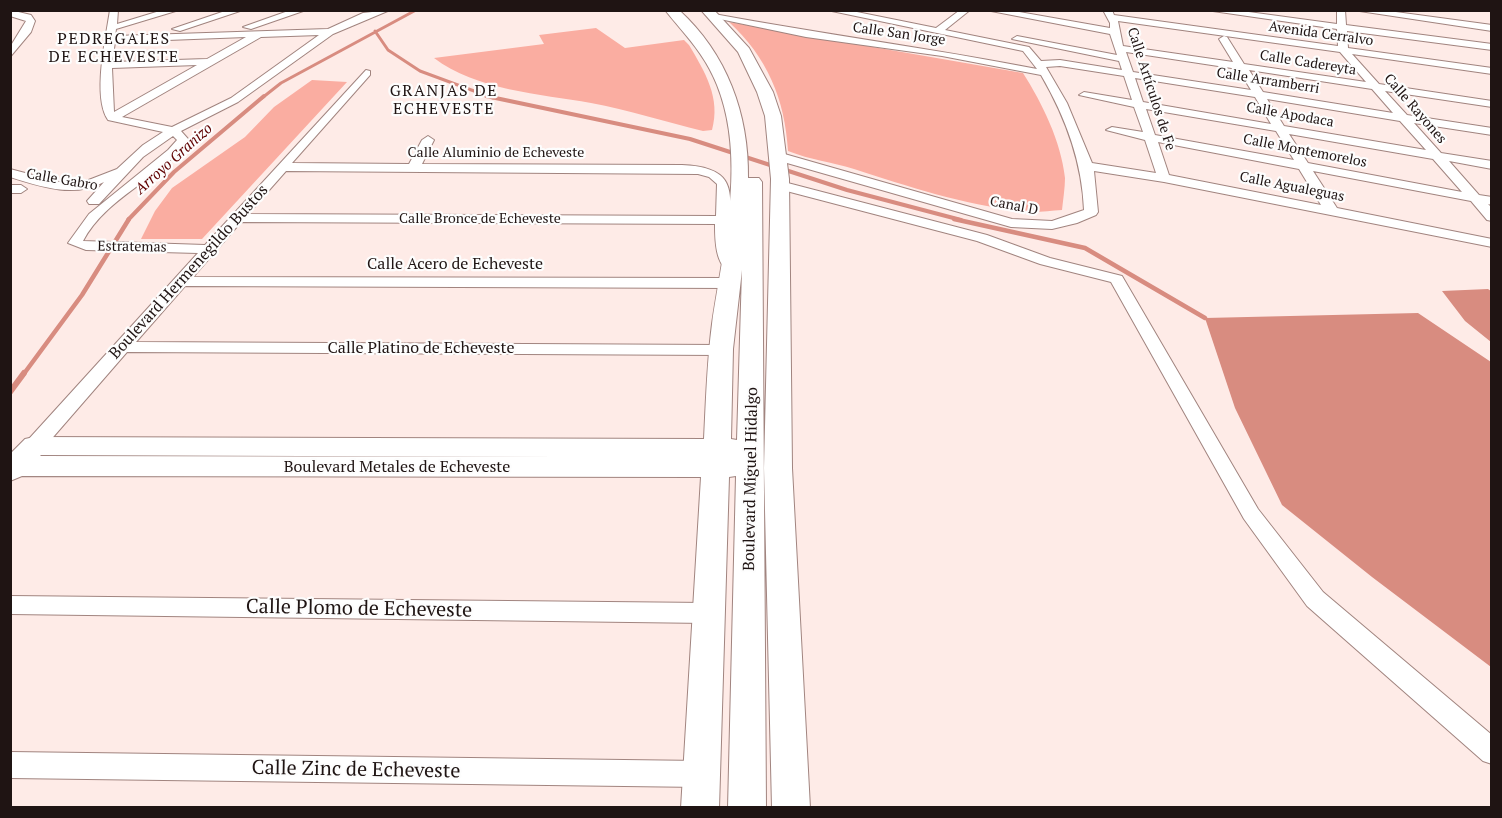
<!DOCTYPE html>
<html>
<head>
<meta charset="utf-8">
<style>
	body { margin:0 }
	#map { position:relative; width:1502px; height:818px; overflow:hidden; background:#feebe7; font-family:"PT Serif",serif }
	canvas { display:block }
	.frame { position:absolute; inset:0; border:12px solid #1f1413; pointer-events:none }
</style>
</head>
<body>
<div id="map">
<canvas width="1502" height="818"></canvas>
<div class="frame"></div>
</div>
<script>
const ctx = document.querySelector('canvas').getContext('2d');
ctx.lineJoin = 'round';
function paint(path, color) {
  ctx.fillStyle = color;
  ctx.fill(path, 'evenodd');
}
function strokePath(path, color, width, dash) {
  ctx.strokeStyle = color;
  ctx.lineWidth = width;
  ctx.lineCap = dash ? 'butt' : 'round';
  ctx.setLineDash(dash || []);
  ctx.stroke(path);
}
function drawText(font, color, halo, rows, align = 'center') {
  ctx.font = font + ' "PT Serif",serif';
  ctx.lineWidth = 4.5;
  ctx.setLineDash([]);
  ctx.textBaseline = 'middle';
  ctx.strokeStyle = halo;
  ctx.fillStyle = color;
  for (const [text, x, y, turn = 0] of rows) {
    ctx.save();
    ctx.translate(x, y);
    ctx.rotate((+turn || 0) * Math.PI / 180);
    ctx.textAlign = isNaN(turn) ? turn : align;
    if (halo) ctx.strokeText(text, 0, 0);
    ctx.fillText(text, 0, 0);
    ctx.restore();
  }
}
paint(new Path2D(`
	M729 22 1023 73C1042 103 1061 141 1065 178 1065 188 1063 200 1062 210 1048 211 1033 213 1020 211 964 205 907 186 854 169 831 162 811 160 788 151 785 99 767 57 729 22Z
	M596 28 625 48 684 40 689 45C705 72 721 98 712 130L703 131C666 122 628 110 591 103 540 94 476 90 434 58L544 44 539 35Z
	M312 80 347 82 202 239H141L155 211 172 188 245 137 274 107Z`), '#faada1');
paint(new Path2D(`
	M1488 289 1491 291V342L1465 321 1442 291Z
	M1418 313 1491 362V667L1372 577 1282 505 1235 408 1205 318Z`), '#d88c80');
strokePath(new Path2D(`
	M375 31 388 50 420 71 493 98
	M262 98 281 83 416 10`), '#d88c80', 3);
strokePath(new Path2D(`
	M486 96 690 139 847 190 961 220
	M128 220 174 172 264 96`), '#d88c80', 4);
strokePath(new Path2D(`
	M954 219 1085 248 1205 318
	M23 375 82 295 129 219`), '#d88c80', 4.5);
strokePath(new Path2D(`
	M10 392 24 373`), '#d88c80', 6);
const street = new Path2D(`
	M10 10 31 15 35 21 31 32 10 57V47L26 21 10 16Z
	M110 10H118L117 24 163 10H179L116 29 115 36 328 29 363 13 390 10 333 34 238 102 181 131 189 140C160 179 106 197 83 241L205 245 366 70 370 71V75L292 163 409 164 422 140 428 136 434 140 422 164 682 165C760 168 714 218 738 267L731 271C715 267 715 238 715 224L241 222 193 277 730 278 738 283 730 288 185 286 136 342 721 345 729 350 721 355 127 352 41 451H27L25 446 27 441 198 253 86 250 68 243 89 214 168 150 177 140 173 136 143 157 99 204H89L87 201 104 182C73 198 42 187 10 177V169L59 182 86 181 117 169 143 145 163 132 108 120C92 97 106 37 110 10ZM319 35 231 98 172 127 122 117 261 37ZM246 37 207 59 112 62 115 42ZM197 65 114 112 112 68ZM286 171 698 174 709 177 717 184 716 216 248 214Z
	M228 10H243L180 31 172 29Z
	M291 10H306L251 29 243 27Z
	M827 10H847L936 28 960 10H970L945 30 1029 47 1041 61 1060 60 1122 70 1119 61 1012 39 1017 36 1117 55 1110 34 986 10H1008L1110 28V23L1103 10H1112L1114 15 1338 46 1337 29 1206 10H1234L1337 24V10H1345L1346 25 1492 44V50L1347 31 1348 48 1492 68V74L1352 54 1379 84 1492 101V107L1385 91 1407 115 1492 128V135L1414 123 1441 153 1492 161V169L1449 161 1479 195 1492 197V205L1488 204 1492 208V221L1487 220 1471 201 1313 171 1337 208 1492 239V247L1164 182 1094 171 1098 212 1096 215 1077 223 1052 229 1011 227 773 159V153H781L1012 219 1052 221 1084 210C1082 161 1066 118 1041 75L942 56 806 37 710 17 714 14C821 34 930 48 1037 69L1023 51ZM1118 21 1340 52 1366 82 1244 64 1227 37 1224 36 1219 39 1233 62 1123 46ZM1126 52 1238 69 1251 90 1133 72ZM1060 66 1124 76 1132 100 1084 92 1079 95 1134 107 1143 132 1112 127 1106 130 1145 140 1156 173 1092 163 1067 103 1046 67ZM1249 70 1372 89 1393 113 1263 92ZM1135 78 1255 97 1271 124 1143 102ZM1267 99 1400 121 1426 150 1284 126ZM1146 109 1276 131 1294 160 1155 135ZM1289 134 1433 159 1462 192 1308 163ZM1158 142 1299 169 1321 205 1169 175Z
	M1353 10H1381L1492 25V31Z
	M780 181 987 235 1050 258 1122 276 1258 509 1323 592 1492 735V764L1483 761 1307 606 1244 519 1111 282 1040 264 977 241 775 188 774 185Z
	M10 185H21L27 189 21 193H10Z
	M10 596 707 603 715 606 718 613 715 620 707 623 10 614Z
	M10 752 701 761 710 765 714 774 710 783 701 787 10 778Z`);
const secondary = new Path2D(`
	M665 10H679C727 54 749 114 748 178H759L762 182 766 808H728L736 476 729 477 719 808H681L701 477 22 476 10 481V454L25 439 34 437 704 439C706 400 707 362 712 324 723 248 747 160 717 85 705 54 685 35 665 10ZM742 270 737 440 731 439 733 349ZM41 455 563 457 40 456Z
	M701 10H714L749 48 773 92 781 116 789 179 792 468 810 808H772L764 468 771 179 765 116 757 92 738 52Z`);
strokePath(street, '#a1847f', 2);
strokePath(secondary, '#a1847f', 2);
paint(street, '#fff');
paint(secondary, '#fff');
drawText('14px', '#1f1413', '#fdfdfd', [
	["Calle San Jorge",899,34,8],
	["Avenida Cerralvo",1321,34,8],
	["Calle Cadereyta",1308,63,9],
	["Calle Arramberri",1268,81,9],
	["Calle Artículos de Fe",1151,89,72],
	["Calle Rayones",1415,109,49],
	["Calle Apodaca",1290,115,10],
	["Calle Montemorelos",1305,151,11],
	["Calle Aluminio de Echeveste",496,153],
	["Calle Gabro",62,180,10],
	["Calle Agualeguas",1292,187,11],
	["Canal D",1014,206,11],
	["Calle Bronce de Echeveste",480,219],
	["Estratemas",132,247,1]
]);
drawText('italic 15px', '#5f0100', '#fdfdfd', [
	["Arroyo Granizo",174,159,-42]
]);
ctx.letterSpacing = '1.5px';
drawText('16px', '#1f1413', '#fdfdfd', [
	["PEDREGALES",114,39],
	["DE ECHEVESTE",114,57],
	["GRANJAS DE",444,91],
	["ECHEVESTE",444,109]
]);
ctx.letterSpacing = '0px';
drawText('16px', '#1f1413', '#fdfdfd', [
	["Calle Acero de Echeveste",455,264],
	["Boulevard Hermenegildo Bustos",189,272,-48],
	["Calle Platino de Echeveste",421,348],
	["Boulevard Metales de Echeveste",397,467],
	["Boulevard Miguel Hidalgo",751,479,-89]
]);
drawText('20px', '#1f1413', '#fdfdfd', [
	["Calle Plomo de Echeveste",359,609,1],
	["Calle Zinc de Echeveste",356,770,1]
]);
</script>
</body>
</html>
